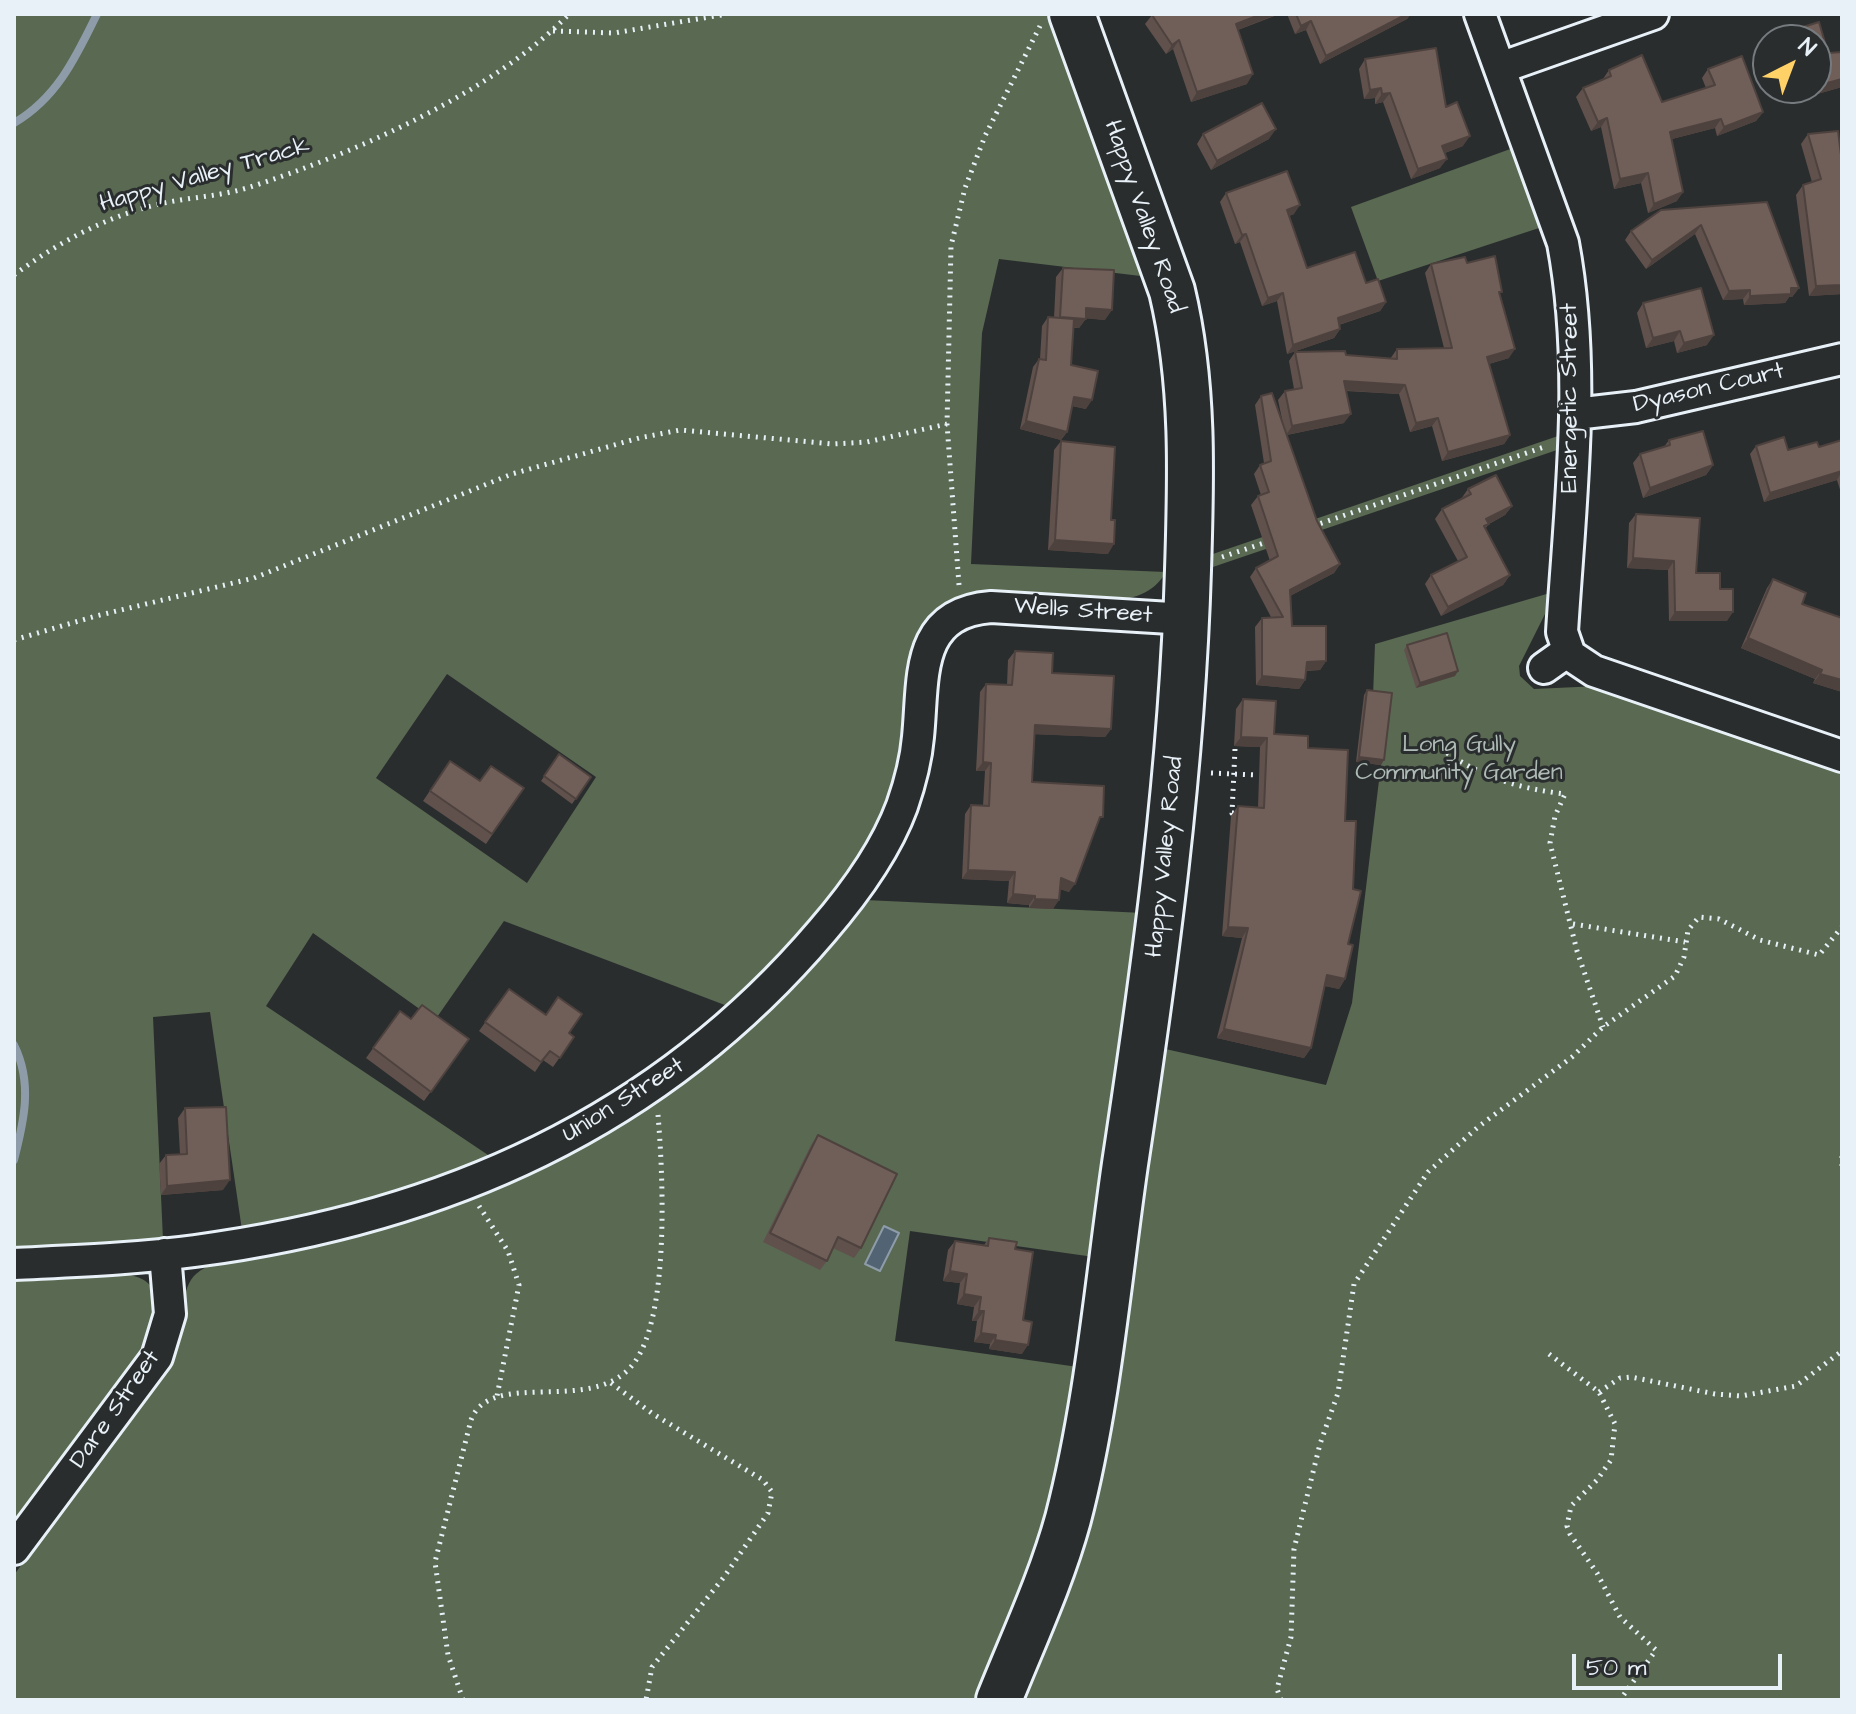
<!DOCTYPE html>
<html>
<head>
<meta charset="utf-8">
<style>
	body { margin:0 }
	#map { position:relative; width:1856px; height:1714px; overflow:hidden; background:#2a2d2e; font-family:"Architects Daughter",sans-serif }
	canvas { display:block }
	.frame { position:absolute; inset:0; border:16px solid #e8f1f8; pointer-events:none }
	.north { position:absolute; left:1752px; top:24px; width:80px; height:80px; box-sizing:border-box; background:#2a2d2e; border:2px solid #767b7f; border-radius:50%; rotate:42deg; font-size:22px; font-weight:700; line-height:32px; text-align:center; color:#e8f1f8 }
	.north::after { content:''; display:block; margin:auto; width:28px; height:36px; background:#ffd166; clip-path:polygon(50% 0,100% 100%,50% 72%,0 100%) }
	.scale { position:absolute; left:1572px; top:1654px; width:210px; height:36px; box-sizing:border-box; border:4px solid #e8f1f8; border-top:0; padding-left:10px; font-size:24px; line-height:28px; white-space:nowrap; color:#e8f1f8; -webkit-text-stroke:6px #2a2d2e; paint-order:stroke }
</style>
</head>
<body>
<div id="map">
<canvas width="1856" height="1714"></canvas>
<div class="frame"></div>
<div class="north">N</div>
<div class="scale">50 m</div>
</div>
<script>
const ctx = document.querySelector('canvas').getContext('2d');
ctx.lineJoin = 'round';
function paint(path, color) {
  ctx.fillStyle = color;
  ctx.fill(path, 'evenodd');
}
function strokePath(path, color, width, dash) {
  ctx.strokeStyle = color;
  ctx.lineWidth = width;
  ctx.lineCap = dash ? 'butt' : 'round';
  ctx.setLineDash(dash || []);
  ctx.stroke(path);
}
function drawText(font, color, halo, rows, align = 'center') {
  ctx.font = font + ' "Architects Daughter",sans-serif';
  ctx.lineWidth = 6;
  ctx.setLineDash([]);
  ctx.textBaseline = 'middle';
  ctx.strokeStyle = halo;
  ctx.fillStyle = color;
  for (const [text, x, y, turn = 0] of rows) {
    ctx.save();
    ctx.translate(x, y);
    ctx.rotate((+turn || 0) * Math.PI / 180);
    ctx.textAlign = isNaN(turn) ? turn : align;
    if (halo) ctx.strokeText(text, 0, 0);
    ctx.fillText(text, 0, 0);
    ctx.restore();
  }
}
paint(new Path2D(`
	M14 14H1056L1149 277 999 259 982 333 971 564 1166 572C1121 650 970 528 912 644 903 682 909 721 901 759 879 861 800 936 730 1007L504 921 435 1020 313 933 266 1006 494 1159 429 1183 242 1230 210 1012 153 1017 163 1240 14 1250ZM447 674 596 777 527 883 376 778Z
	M1513 148 1542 227 1378 281 1351 207Z
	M1558 436 1557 450 1207 569V556Z
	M1550 593 1545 614 1519 666 1520 676 1534 689 1599 686 1842 772V1700H1016L1161 1048 1326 1085 1352 1003 1389 698 1373 696 1375 644Z
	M865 900 1144 913 1094 1257 910 1231 895 1341 1078 1367 1064 1453 1042 1539 981 1700H14V1575L169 1365C174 1356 179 1347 181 1337 185 1318 180 1288 196 1274 219 1254 261 1257 289 1252 319 1246 348 1237 377 1229 588 1170 731 1072 865 900Z
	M125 1274C209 1286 102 1408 81 1437 58 1467 36 1497 14 1527V1278Z`), '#5a6952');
const water = new Path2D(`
	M884 1226 899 1233 880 1271 865 1264Z`);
paint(water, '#526374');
strokePath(water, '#8e9ca9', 2);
strokePath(new Path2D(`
	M14 123C57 98 76 57 97 14
	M14 1045C33 1083 24 1121 14 1160`), '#8e9ca9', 8);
const street = new Path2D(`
	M1480 14 1563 243C1587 371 1570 503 1562 632L1570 655 1594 671 1842 756
	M1500 68 1653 14
	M1575 414 1636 407 1842 359
	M1544 668 1568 651
	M14 1264C74 1261 135 1259 195 1251 443 1218 658 1124 822 931 854 894 885 852 902 806 910 783 916 760 918 737 924 679 914 613 991 607L1187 619
	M14 1549 157 1357 170 1314 165 1254`);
const secondary = new Path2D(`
	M999 1700C1023 1640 1051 1581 1068 1519 1098 1404 1108 1281 1125 1164 1155 967 1182 770 1188 570 1191 477 1194 383 1172 291L1072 14`);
strokePath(street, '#e8f1f8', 36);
strokePath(secondary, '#e8f1f8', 50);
strokePath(new Path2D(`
	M553 31 614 33 727 14
	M14 275C56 244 103 218 155 205 187 197 219 197 250 187 353 154 494 92 569 14
	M1313 526 1544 447
	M1222 557 1270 541
	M959 585 947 424 951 246 965 188 985 136 1040 26
	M14 640 96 616 254 578 512 474 639 438 680 430 833 444 867 442 947 424
	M1235 749 1232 813H1236
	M1447 753C1484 778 1522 789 1565 794L1555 816 1550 843 1577 951 1603 1027
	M1211 773 1256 775
	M1573 924 1685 942
	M1842 1156V1166
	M479 1206 508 1251 519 1285 497 1396
	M1549 1354 1599 1392 1615 1424 1611 1460 1597 1480 1571 1506 1567 1526 1570 1534 1597 1573 1620 1617 1656 1650 1620 1700
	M611 1383 653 1414 763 1480 772 1492 768 1513 724 1577 652 1667 646 1700
	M1599 1392 1620 1378 1631 1377 1715 1394 1741 1396 1796 1386 1842 1351
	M463 1700 448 1655 435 1562 471 1420C491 1367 594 1417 634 1363 670 1315 663 1174 658 1115
	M1281 1700 1277 1689 1291 1637 1294 1549 1320 1444 1338 1393 1354 1284 1428 1172 1478 1127 1572 1057 1603 1027 1675 976 1684 957 1688 930 1699 917 1719 919 1760 940 1819 955 1842 927`), '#e8f1f8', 5, [2, 6]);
strokePath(street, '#2a2d2e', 30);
strokePath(secondary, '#2a2d2e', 44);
paint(new Path2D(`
	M1287 14H1411L1407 19 1320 64 1306 30 1295 34Z
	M1152 15H1277L1238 30 1247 84 1191 102 1173 49 1166 54 1145 24Z
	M1819 22 1828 53 1842 52V87L1789 102 1785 88H1816V40H1783L1790 31Z
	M1365 59 1446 107 1463 146 1445 153 1440 168 1411 179 1383 102 1375 104V98L1364 99 1359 69Z
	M1708 69 1763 112 1756 121 1717 136 1715 128 1672 139 1677 201 1648 213 1641 183 1614 189 1601 127 1591 131 1576 97 1583 88 1603 79 1609 70 1662 102 1706 88 1702 78Z
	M1203 134 1269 139 1211 170 1197 144Z
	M1808 134 1842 163V294L1809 296 1796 195 1803 185 1812 182 1801 144Z
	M1226 193 1294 214 1289 216 1307 268 1366 283 1386 302 1380 311 1339 325 1340 329 1334 338 1287 354 1277 301 1262 306 1240 242 1235 244 1220 202Z
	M1767 202 1799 288 1792 297H1789L1785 303 1744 305 1743 299 1723 300 1695 234 1646 269 1625 240 1631 231Z
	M1467 263 1500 295 1509 358 1489 364 1510 435 1504 444 1442 461 1432 426 1410 432 1399 394 1346 391 1344 423 1287 435 1317 521 1340 564 1334 573 1290 596 1292 626 1326 661 1320 670 1306 671 1305 680 1299 689 1256 685 1255 627 1262 618 1271 617 1250 577 1256 568 1270 561 1251 505 1258 496 1261 495 1254 474 1260 465 1264 463 1255 405 1261 396 1283 424 1278 400 1285 391 1294 389 1289 361 1295 352 1390 359 1397 349 1444 348 1425 273 1431 264Z
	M1063 268 1105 320 1086 318 1079 328H1073L1071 365 1086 409 1072 406 1067 432 1061 440 1020 429 1033 367 1039 359H1040L1042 326 1048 317 1054 318 1056 277Z
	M1643 303 1707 345 1677 353 1674 341 1646 348 1637 313Z
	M1669 440 1713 465 1706 475 1643 498 1633 463 1640 454 1664 447Z
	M1842 440V496L1837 480 1764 502 1750 454 1756 446 1788 450 1819 447Z
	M1061 441 1108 554 1048 550 1054 450Z
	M1468 489 1512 506 1505 515 1489 524 1485 529 1510 575 1503 585 1441 616 1425 584 1431 575 1458 561 1435 519 1442 509 1461 499Z
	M1636 514 1696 573 1720 589 1727 621H1669L1668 570 1627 568 1629 523Z
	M1773 579 1802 604 1842 618V692L1813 683 1815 679 1741 648 1767 588Z
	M1407 645 1455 676 1416 688 1404 650Z
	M1015 651 1052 673 1111 729 1105 737 1034 734 1032 782 1097 826 1069 892 1060 889 1053 909 1029 908V905L1007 903 1009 881 962 879 965 814 971 805 983 806 985 771H976L980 692 986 684 1007 685 1008 660Z
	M1367 690 1381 765 1356 762 1364 695Z
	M1243 699 1274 734 1308 748 1345 821 1348 944 1345 979 1339 989 1325 986 1311 1048 1304 1058 1217 1038 1242 938 1222 936 1231 816 1238 806 1258 808 1260 747 1234 746 1236 709Z
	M559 754 591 777 572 804 541 781Z
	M450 761 480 781 524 788 486 844 423 801Z
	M509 989 574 1037 553 1067 543 1060 535 1072 479 1031Z
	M400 1011 411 1019 469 1039 424 1101 366 1058Z
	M185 1108 223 1190 161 1195 159 1164 166 1155 180 1154 178 1118Z
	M818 1135 861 1248 854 1258 833 1248 827 1261 820 1270 763 1242 811 1145Z
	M989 1238 1015 1249 1023 1320 1022 1354 989 1349 990 1344 974 1342 977 1321H972L974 1307 957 1304 960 1283 943 1281 948 1250 955 1241 984 1245Z`), '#60514d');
paint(new Path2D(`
	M1262 14H1278L1230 33 1236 24Z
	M1407 14H1411L1407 19 1320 64 1326 56Z
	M1311 21 1306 30 1295 34 1301 26Z
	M1179 40 1173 49 1166 54 1172 45Z
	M1253 74 1247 84 1191 102 1197 92Z
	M1842 79V87L1789 102 1796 92 1810 88H1816V86Z
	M1381 88 1375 98 1364 99 1370 90Z
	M1390 93 1383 102 1375 104 1382 94Z
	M1763 112 1756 121 1717 136 1724 127Z
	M1607 118 1601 127 1591 131 1598 122Z
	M1721 119 1715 128 1664 141 1670 132Z
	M1276 129 1269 139 1211 170 1217 161Z
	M1470 136 1463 146 1436 156 1442 146Z
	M1447 159 1440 168 1411 179 1418 169Z
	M1648 173 1641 183 1614 189 1620 179Z
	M1683 192 1677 201 1648 213 1654 204Z
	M1300 205 1294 214 1281 219 1287 210Z
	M1701 225 1695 234 1646 269 1652 260Z
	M1246 234 1240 242 1235 244 1242 235Z
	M1842 285V294L1809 296 1816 286Z
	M1791 288H1799L1792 297H1789L1785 303 1744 305 1750 296Z
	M1750 290 1743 299 1723 300 1729 291Z
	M1283 293 1277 301 1262 306 1268 298Z
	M1386 302 1380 311 1332 327 1338 318Z
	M1086 308 1112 310 1105 320 1080 318Z
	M1060 317 1086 319 1079 328 1054 326Z
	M1340 329 1334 338 1287 354 1293 345Z
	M1680 331 1674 341 1646 348 1653 338Z
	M1714 335 1707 345 1677 353 1684 343Z
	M1515 349 1509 358 1481 366 1487 357Z
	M1344 381 1405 385 1399 394 1337 390Z
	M1074 397 1092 400 1086 409 1068 405Z
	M1351 414 1344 423 1286 435 1292 426Z
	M1438 418 1432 426 1410 432 1416 423Z
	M1026 421 1067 432 1061 440 1020 429Z
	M1510 435 1504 444 1442 461 1448 452Z
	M1713 465 1706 475 1643 498 1650 488Z
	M1842 471 1837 480 1764 502 1770 493Z
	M1512 506 1505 515 1479 529 1486 519Z
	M1055 540 1114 544 1108 554 1048 550Z
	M1633 558 1674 561 1668 570 1627 568Z
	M1340 564 1334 573 1284 599 1290 590Z
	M1510 575 1503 585 1441 616 1448 607Z
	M1675 612H1733L1727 621H1669Z
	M1748 638 1822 670 1815 679 1741 648Z
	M1326 661 1320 670 1301 671 1307 662Z
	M1458 671 1455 676 1416 688 1420 683Z
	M1820 674 1842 680V692L1813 683Z
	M1262 676 1305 680 1299 689 1256 685Z
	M1035 725 1111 729 1105 737 1028 734Z
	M1241 737 1267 738 1260 747 1234 746Z
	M1359 757 1384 760 1381 765 1356 762Z
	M983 762 991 763 985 771H976Z
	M968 870 1015 872 1009 881 962 879Z
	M1061 878 1075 884 1069 892 1054 887Z
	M1013 894 1035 896 1029 905 1007 903Z
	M1035 899 1059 900 1053 909 1029 908Z
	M1228 927 1248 928 1242 938 1222 936Z
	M1327 975 1345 979 1339 989 1320 985Z
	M1224 1029 1311 1048 1304 1058 1217 1038Z
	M230 1180 223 1190 161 1195 167 1186Z
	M950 1271 967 1274 960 1283 943 1281Z
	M964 1294 981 1297 974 1307 957 1304Z
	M979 1311H984L977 1321H972Z
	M981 1333 996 1335 990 1344 974 1342Z
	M995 1340 1028 1345 1022 1354 989 1349Z`), '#4e423e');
const building = new Path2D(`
	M1154 14H1262L1236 24 1253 74 1197 92 1179 40 1172 45 1152 15Z
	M1296 14H1407L1326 56 1311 21 1301 26Z
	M1819 22 1828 53 1842 52V79L1816 86V40H1783L1791 38 1790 31Z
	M1436 48 1446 107 1457 102 1470 136 1442 146 1447 159 1418 169 1390 93 1382 94 1381 88 1370 90 1365 59Z
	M1642 55 1662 102 1715 85 1708 69 1742 56 1763 112 1724 127 1721 119 1670 132 1683 192 1654 204 1648 173 1620 179 1607 118 1598 122 1583 88 1611 76 1609 70Z
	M1795 88H1810L1796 92Z
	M1262 103 1276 129 1217 161 1203 134Z
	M1838 131 1842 163V285L1816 286 1803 185 1821 179 1808 134Z
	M1287 171 1300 205 1287 210 1307 268 1355 252 1366 283 1378 279 1386 302 1338 318 1340 329 1293 345 1283 293 1268 298 1246 234 1242 235 1226 193Z
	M1767 202 1799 288H1791V294L1750 296V290L1729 291 1701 225 1652 260 1631 231 1661 210Z
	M1495 256 1502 292H1499L1515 349 1487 357 1510 435 1448 452 1438 418 1416 423 1405 385 1344 381 1351 414 1292 426 1285 391 1302 388 1295 352 1345 351 1346 355 1397 359V349L1452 348 1431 264 1465 257 1467 263Z
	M1063 268 1114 270 1112 310 1086 308V319L1060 317Z
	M1701 288 1714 335 1684 343 1680 331 1653 338 1643 303Z
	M1048 317 1074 319 1071 365 1098 371 1092 400 1074 397 1067 432 1026 421 1039 359 1046 360Z
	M1272 393 1317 521 1340 564 1290 590 1292 626H1326V661L1307 662 1305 680 1262 676V618L1283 617 1256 568 1278 556 1258 496 1269 492 1260 465 1271 461 1261 396Z
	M1703 431 1713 465 1650 488 1640 454 1670 445 1669 440Z
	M1784 437 1788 450 1817 442 1819 447 1842 440V471L1770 493 1756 446Z
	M1061 441 1115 447 1111 520H1115L1114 544 1055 540Z
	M1496 475 1512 506 1486 519 1489 524 1484 526 1510 575 1448 607 1431 575 1467 557 1442 509 1471 494 1468 489Z
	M1636 514 1700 518 1696 573H1720V589H1733V612H1675L1674 561 1633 558Z
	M1773 579 1806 593 1802 604 1842 618V680L1820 674 1822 670 1748 638Z
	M1447 633 1458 671 1420 683 1407 645Z
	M1015 651 1053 653 1052 673 1114 676 1111 729 1035 725 1032 782 1104 786 1103 817H1100L1075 884 1061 878 1059 900 1035 899V896L1013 894 1015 872 968 870 971 805 989 806 991 763 983 762 986 684 1012 685Z
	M1367 690 1392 693 1384 760 1359 757Z
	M1243 699 1276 701 1274 734 1308 736V748L1348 750 1345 821H1356L1353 889 1361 891 1348 944 1353 945 1345 979 1327 975 1311 1048 1224 1029 1248 928 1228 927 1238 806 1264 808 1267 738 1241 737Z
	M559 754 591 777 576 799 544 776Z
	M450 761 480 781 491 766 524 788 492 834 430 791Z
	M509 989 546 1015 558 997 582 1014 569 1033 574 1037 560 1058 550 1051 541 1062 485 1022Z
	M422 1005 469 1039 431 1092 373 1048 400 1011 411 1019Z
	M226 1107 230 1180 167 1186 166 1155 187 1154 185 1108Z
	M818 1135 897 1174 861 1248 838 1237 827 1261 770 1233Z
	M989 1238 1017 1242 1015 1249 1033 1252 1023 1320 1032 1322 1028 1345 995 1340 996 1335 981 1333 984 1311H979L981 1297 964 1294 967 1274 950 1271 955 1241 988 1246Z`);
paint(building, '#705e59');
strokePath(building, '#4e423e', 2);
drawText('24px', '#e8f1f8', '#2a2d2e', [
	["Happy Valley Track",205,176,-16],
	["Happy Valley Road",1143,217,71],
	["Dyason Court",1709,389,-13],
	["Energetic Street",1571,398,-90],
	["Wells Street",1083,612,4],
	["Happy Valley Road",1166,857,-84],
	["Union Street",624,1101,-32],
	["Dare Street",116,1410,-55]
]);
drawText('24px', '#afbbb6', '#2a2d2e', [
	["Long Gully",1459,746],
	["Community Garden",1459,774]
]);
</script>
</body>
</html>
